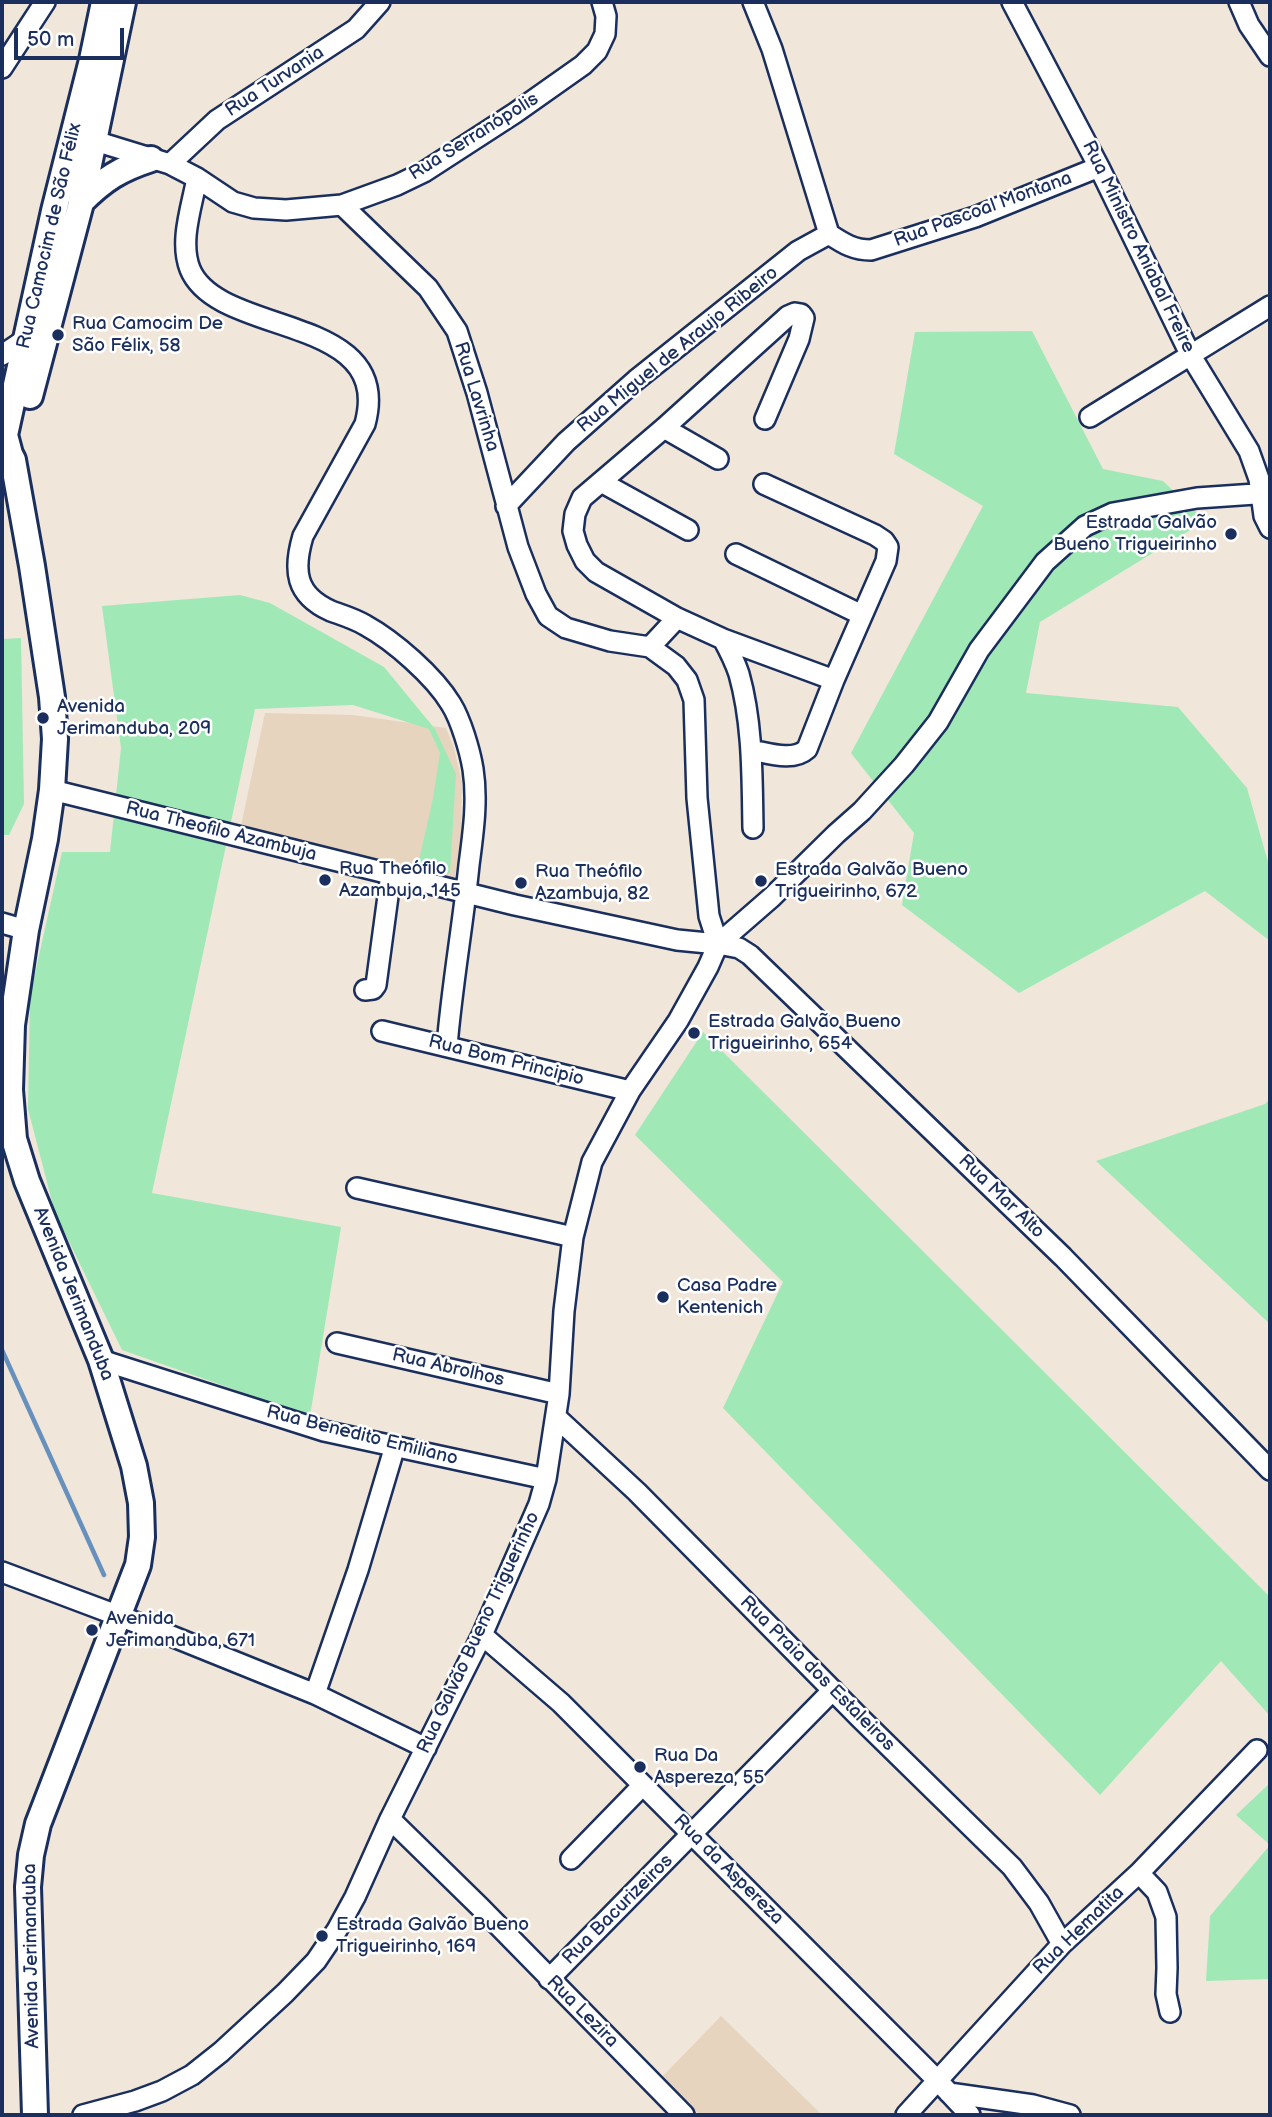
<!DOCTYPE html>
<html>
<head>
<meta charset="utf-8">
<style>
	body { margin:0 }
	#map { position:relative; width:1272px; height:2117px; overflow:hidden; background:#f0e6d9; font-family:"Balsamiq Sans",sans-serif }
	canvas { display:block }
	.frame { position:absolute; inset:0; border:4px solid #1b2f5e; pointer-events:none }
	.scale { position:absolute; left:14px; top:28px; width:110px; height:32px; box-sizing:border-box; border:4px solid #1b2f5e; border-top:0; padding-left:9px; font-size:21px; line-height:24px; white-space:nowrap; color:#1b2f5e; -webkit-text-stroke:5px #fff; paint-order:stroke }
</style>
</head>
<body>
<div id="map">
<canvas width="1272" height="2117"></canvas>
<div class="frame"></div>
<div class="scale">50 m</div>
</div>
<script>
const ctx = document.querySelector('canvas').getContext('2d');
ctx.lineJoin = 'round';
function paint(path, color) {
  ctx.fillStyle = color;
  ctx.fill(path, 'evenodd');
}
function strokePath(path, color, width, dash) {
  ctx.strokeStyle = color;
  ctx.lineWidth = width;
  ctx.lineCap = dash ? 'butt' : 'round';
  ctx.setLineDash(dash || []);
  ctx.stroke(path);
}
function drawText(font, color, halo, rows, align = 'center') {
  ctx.font = font + ' "Balsamiq Sans",sans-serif';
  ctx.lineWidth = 5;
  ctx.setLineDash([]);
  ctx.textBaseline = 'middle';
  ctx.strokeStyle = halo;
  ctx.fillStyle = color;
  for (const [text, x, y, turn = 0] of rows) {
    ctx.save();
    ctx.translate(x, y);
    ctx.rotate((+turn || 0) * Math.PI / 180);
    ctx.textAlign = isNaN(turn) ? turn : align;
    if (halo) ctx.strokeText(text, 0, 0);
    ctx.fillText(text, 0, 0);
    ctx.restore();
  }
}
paint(new Path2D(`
	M265 713 353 715 446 728 454 748 462 783 461 834 455 878 241 826Z
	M721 2016 822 2115H700L661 2078Z`), '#e6d4bf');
paint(new Path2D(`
	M1032 331 1103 469 1163 481 1205 521 1040 622 1026 693 1178 707 1247 788 1270 869V941L1205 891 1019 993 902 905 914 833 851 753 983 506 894 454 915 332Z
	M240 595 270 603 384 667 435 729 456 774 450 873 418 865 433 798 440 753 429 729 353 705 255 709 152 1193 341 1227 310 1416 122 1350 55 1213 28 1109 30 996 62 852H110L121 748 102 606Z
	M21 638 24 804 9 835H2V639Z
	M703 1032 1270 1597V1716L1221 1661 1100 1795 723 1408 783 1282 635 1135Z
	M1270 1099V1324L1096 1161 1265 1104Z
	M1270 1783V1979L1206 1981 1210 1916 1270 1845 1236 1815Z`), '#a0e9b7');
strokePath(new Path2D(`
	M2 1350 104 1575`), '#6791bc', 4.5);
const minor = new Path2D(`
	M753 2 772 49 829 234
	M1012 2 1099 167 1191 356 1249 451 1259 479 1264 516 1270 528
	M1239 2 1249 25 1270 56
	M2 68 45 2
	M95 141 170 164 197 178 233 202 254 208 286 210 342 205 397 185 424 172 515 113 583 65 597 51 605 34 606 16 602 2
	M170 164 217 120 356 29 380 2
	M197 178C192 206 179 241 190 269 218 338 395 312 365 424L303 536C293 570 295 595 331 611 342 615 355 619 365 625 394 641 434 676 451 704 461 720 470 751 473 769 478 801 473 834 469 865 463 925 452 985 447 1046
	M342 205 428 288 457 331 477 393 518 547 536 594 548 616 566 628 610 641 650 647 676 666 687 680 694 700 697 798 709 916 718 944
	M829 234C844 244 854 250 871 250L975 217 1099 167
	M2 355 26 339
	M1090 417 1270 306
	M664 428 718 459
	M601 482 688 530
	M506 506 566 442 636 380 798 251 829 234
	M736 554 862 615
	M677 618 596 572 585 561 577 545 573 531 575 514 582 498 664 428 788 316 795 313 801 314 804 318 799 339 765 419
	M723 639C729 650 735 662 739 674 753 724 752 777 753 828
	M650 647 677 618 723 639 834 680 886 561 888 547 884 541 875 535 764 484
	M751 750C768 753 793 762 807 749L834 680
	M52 790 515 905 677 940 718 944 739 948 750 955 1063 1257 1270 1470
	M2 923 26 930
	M365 990 373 989 376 985 391 874
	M382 1031 630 1091
	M357 1188 573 1237
	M337 1343 559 1394
	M101 1360 324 1431 546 1479
	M556 1417 637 1492 860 1718 1012 1867 1039 1903 1062 1944
	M2 1572 159 1631 315 1694 426 1748
	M482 1635 561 1703 938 2081 970 2115
	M315 1694 358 1570 395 1446
	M390 1819 480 1907 684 2115
	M571 1859 643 1785
	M1139 1873 1157 1892 1166 1917 1167 1968 1166 1994 1170 2012
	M549 1979 833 1690
	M949 2093 1033 2105 1070 2115
	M83 2115 135 2101 162 2091 192 2075 221 2052 285 1993 316 1961 337 1930 355 1897 390 1819 482 1635 539 1504 546 1479 559 1394 564 1311 573 1237 592 1162 630 1091 678 1021 708 967 718 944 772 897 836 834 862 811 904 765 938 722 979 650 1045 562 1085 526 1113 513 1197 498 1270 493
	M906 2115 1062 1944 1139 1873 1257 1750`);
const major = new Path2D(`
	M81 202C104 179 120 169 151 159
	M30 396 81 203 123 2
	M35 2115 28 1887 31 1855 38 1824 138 1565 142 1537 141 1503 134 1466 101 1360 27 1181 14 1139 10 1090 12 1025 26 930 45 839 52 790 55 739 52 697 32 566 13 460 10 454 5 435 54 211 92 60 104 2`);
strokePath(minor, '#1b2f5e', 24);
strokePath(major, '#1b2f5e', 30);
strokePath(minor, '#fff', 19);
strokePath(major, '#fff', 24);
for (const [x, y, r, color] of [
	[58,335,7,"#1b2f5e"],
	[1231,534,7,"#1b2f5e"],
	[43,718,7,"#1b2f5e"],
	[325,880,7,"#1b2f5e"],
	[761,881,7,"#1b2f5e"],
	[521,883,7,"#1b2f5e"],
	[694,1033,7,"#1b2f5e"],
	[663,1297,7,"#1b2f5e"],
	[92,1630,7,"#1b2f5e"],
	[640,1767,7,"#1b2f5e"],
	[322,1936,7,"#1b2f5e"]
]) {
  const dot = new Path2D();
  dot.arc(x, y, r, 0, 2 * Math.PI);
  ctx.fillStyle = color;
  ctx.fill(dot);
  strokePath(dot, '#fff', 2.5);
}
drawText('19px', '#1b2f5e', '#fff', [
	["Rua Turvania",275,82,-33],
	["Rua Serranópolis",474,137,-32],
	["Rua Pascoal Montana",983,210,-20],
	["Rua Camocim de São Félix",50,236,-77],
	["Rua Ministro Aniabal Freire",1138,247,64],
	["Rua Miguel de Araujo Ribeiro",678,350,-39],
	["Rua Lavrinha",476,397,73],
	["Rua Theofilo Azambuja",221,832,14],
	["Rua Bom Principio",506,1061,14],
	["Rua Mar Alto",1001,1197,44],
	["Avenida Jerimanduba",73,1294,68],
	["Rua Abrolhos",448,1368,13],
	["Rua Benedito Emiliano",362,1436,14],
	["Rua Galvão Bueno Triguerinho",479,1633,-65],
	["Rua Praia dos Estaleiros",817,1674,45],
	["Rua da Aspereza",728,1870,45],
	["Rua Bacurizeiros",618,1910,-45],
	["Rua Hematita",1079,1931,-44],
	["Avenida Jerimanduba",32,1956,-91],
	["Rua Lezira",582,2012,45]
]);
drawText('19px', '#1b2f5e', '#fff', [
	["Rua Camocim De",72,324],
	["São Félix, 58",72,346],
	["Estrada Galvão",1217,523,"right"],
	["Bueno Trigueirinho",1217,545,"right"],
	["Avenida",57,707],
	["Jerimanduba, 209",57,729],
	["Rua Theófilo",339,869],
	["Azambuja, 145",339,891],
	["Estrada Galvão Bueno",775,870],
	["Trigueirinho, 672",775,892],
	["Rua Theófilo",535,872],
	["Azambuja, 82",535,894],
	["Estrada Galvão Bueno",708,1022],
	["Trigueirinho, 654",708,1044],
	["Casa Padre",677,1286],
	["Kentenich",677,1308],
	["Avenida",106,1619],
	["Jerimanduba, 671",106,1641],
	["Rua Da",654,1756],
	["Aspereza, 55",654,1778],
	["Estrada Galvão Bueno",336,1925],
	["Trigueirinho, 169",336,1947]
], 'left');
</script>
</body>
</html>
